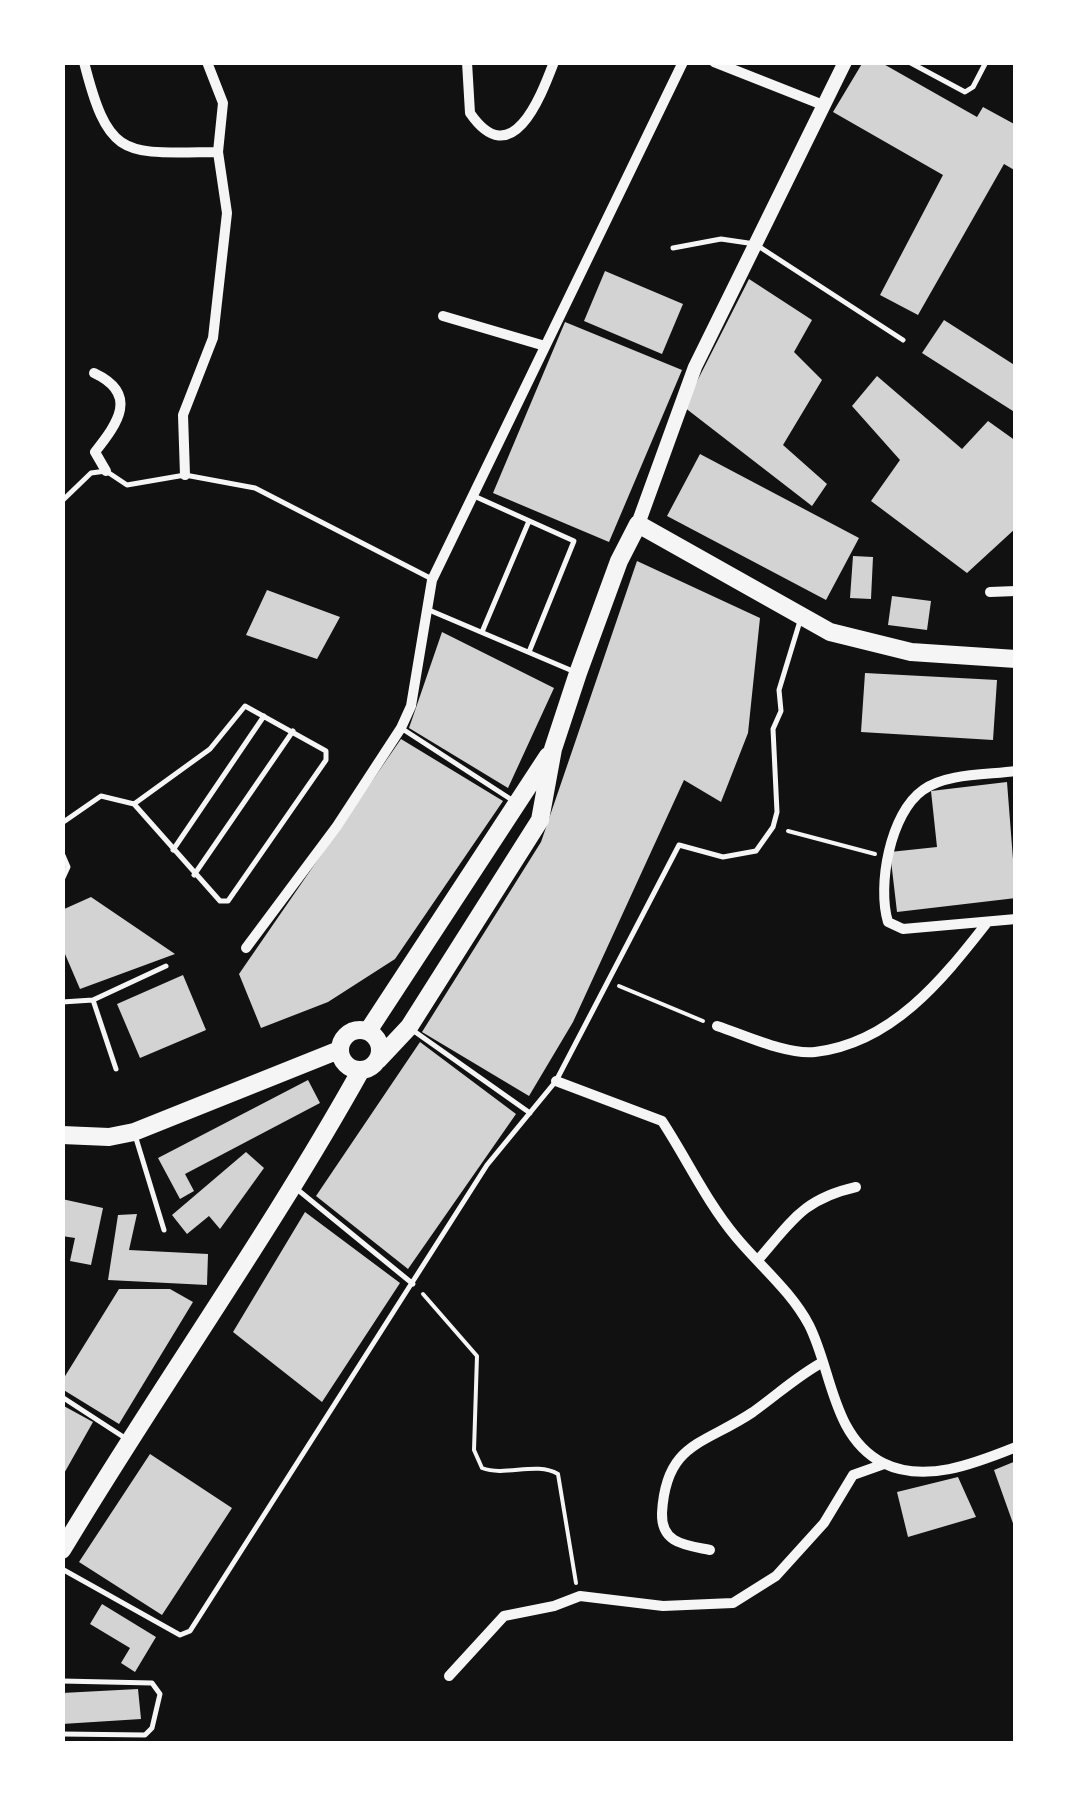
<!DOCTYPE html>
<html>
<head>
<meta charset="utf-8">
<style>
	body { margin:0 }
	#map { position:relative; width:1078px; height:1806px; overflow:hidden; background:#111; font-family:"Titillium Web",sans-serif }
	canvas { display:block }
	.frame { position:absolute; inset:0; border:65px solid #fff; pointer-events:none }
</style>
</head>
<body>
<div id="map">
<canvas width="1078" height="1806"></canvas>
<div class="frame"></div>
</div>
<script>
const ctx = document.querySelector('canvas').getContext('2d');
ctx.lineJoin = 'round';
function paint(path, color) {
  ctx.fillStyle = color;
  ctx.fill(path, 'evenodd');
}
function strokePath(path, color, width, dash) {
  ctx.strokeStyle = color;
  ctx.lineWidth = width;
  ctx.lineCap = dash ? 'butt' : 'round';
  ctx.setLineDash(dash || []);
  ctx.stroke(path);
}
paint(new Path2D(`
	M863 62H880L977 117 983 107 1016 125V171L1004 164 918 315 880 295 943 175 833 112Z
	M605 271 683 304 662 354 584 321Z
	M749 279 812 320 794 352 822 380 783 445 827 484 812 506 684 407Z
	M944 320 1016 366V413L922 353Z
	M565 322 682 370 609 542 493 493Z
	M877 376 962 449 988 421 1016 441V528L967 573 871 501 900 460 852 406Z
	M700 454 859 538 826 600 667 516Z
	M853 556 873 557 871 599 850 598Z
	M637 561 760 618 748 733 721 802 684 780 573 1022 529 1096 422 1032 541 842Z
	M267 590 340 617 317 659 246 635Z
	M892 596 931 601 927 630 888 625Z
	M442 632 554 688 508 788 409 728Z
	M865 673 997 680 993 740 861 732Z
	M401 739 503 801 395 959 328 1002 261 1028 239 974Z
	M1007 782 1016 898 897 912 890 852 937 847 931 791Z
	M91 897 175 954 80 989 62 947V910Z
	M183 975 206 1030 140 1058 117 1004Z
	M420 1042 516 1114 408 1269 316 1196Z
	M308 1080 320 1103 185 1174 194 1191 180 1199 158 1158Z
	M246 1152 264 1168 220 1229 209 1216 187 1234 172 1215Z
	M62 1199 103 1208 91 1265 70 1261 75 1238 62 1236Z
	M305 1212 400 1283 322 1402 233 1332Z
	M137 1214 129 1250 208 1254 207 1285 108 1280 118 1215Z
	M119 1289H170L193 1302 119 1424 62 1389V1381Z
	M62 1405 93 1422 62 1477Z
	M150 1454 232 1508 162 1615 79 1562Z
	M1016 1461V1529H1015L994 1470Z
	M958 1477 976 1517 908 1537 897 1492Z
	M102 1604 156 1637 135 1672 121 1663 130 1648 90 1624Z
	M138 1689 141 1719 62 1724V1693Z`), '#d3d3d3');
strokePath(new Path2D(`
	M788 831 875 854
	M619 986 703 1021
	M423 1294 477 1356 474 1450 482 1468C506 1477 536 1461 558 1474L576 1583`), '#f5f5f5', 4);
strokePath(new Path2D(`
	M909 62 965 92 973 87 986 62
	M673 248 721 239 755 244 903 340
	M474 496 574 541 529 652
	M62 501 91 473 106 471 127 485 185 475 255 488 430 578
	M429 610 575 672
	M482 632 529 521
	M401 728 512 800
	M62 823 101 796 134 804 220 901H228L326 760V751L245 706 210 749 134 804
	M173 850 264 716
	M62 853 68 867 62 880
	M194 875 293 731
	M93 1000 116 1069
	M62 1002 93 1000 166 966
	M411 1029 530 1113
	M135 1135 164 1230
	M298 1190 413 1284
	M62 1397 125 1438
	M62 1569 180 1635 190 1631 487 1165 556 1081 679 845 723 857 756 851 773 827 777 812 773 729 781 711 779 690 800 621
	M62 1681 152 1683 160 1694 152 1728 145 1735 62 1734`), '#f5f5f5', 5);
strokePath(new Path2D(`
	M84 62C109 161 124 153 218 152
	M467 62 470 113C512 174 541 96 554 62
	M714 62 823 105
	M443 316 545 346
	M94 373C139 394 118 423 95 452L106 471
	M185 475 183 415 213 338 227 213 218 152 223 103 207 62
	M990 592 1016 591
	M1016 771C988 775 946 773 923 790 890 813 877 886 888 922L903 929 1016 919
	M246 948 337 826 401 728 411 706 432 580 683 62
	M717 1026C745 1035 786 1055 815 1052 892 1043 942 980 986 924
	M556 1081 662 1121C687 1159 706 1201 736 1237 760 1266 791 1291 809 1325 832 1370 832 1437 883 1463 925 1484 976 1463 1016 1447
	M758 1260C792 1221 803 1199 856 1187
	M710 1550C686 1545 661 1544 662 1513 666 1442 704 1445 753 1412 777 1395 797 1376 823 1362
	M449 1676 504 1616 554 1606 580 1596 663 1606 733 1603 776 1576 824 1523 853 1475 884 1464`), '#f5f5f5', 10);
strokePath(new Path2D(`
	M638 524 695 367 845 62`), '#f5f5f5', 14);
strokePath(new Path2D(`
	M340 1050a20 20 0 1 1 40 0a20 20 0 1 1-40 0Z
	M368 1031 548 756
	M378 1060 409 1027 540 820 553 749 578 673 619 561 638 524 830 632 911 652 1016 659
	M62 1135 109 1137 134 1132 339 1050
	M62 1550C159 1388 269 1235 361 1070`), '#f5f5f5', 18);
</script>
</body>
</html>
